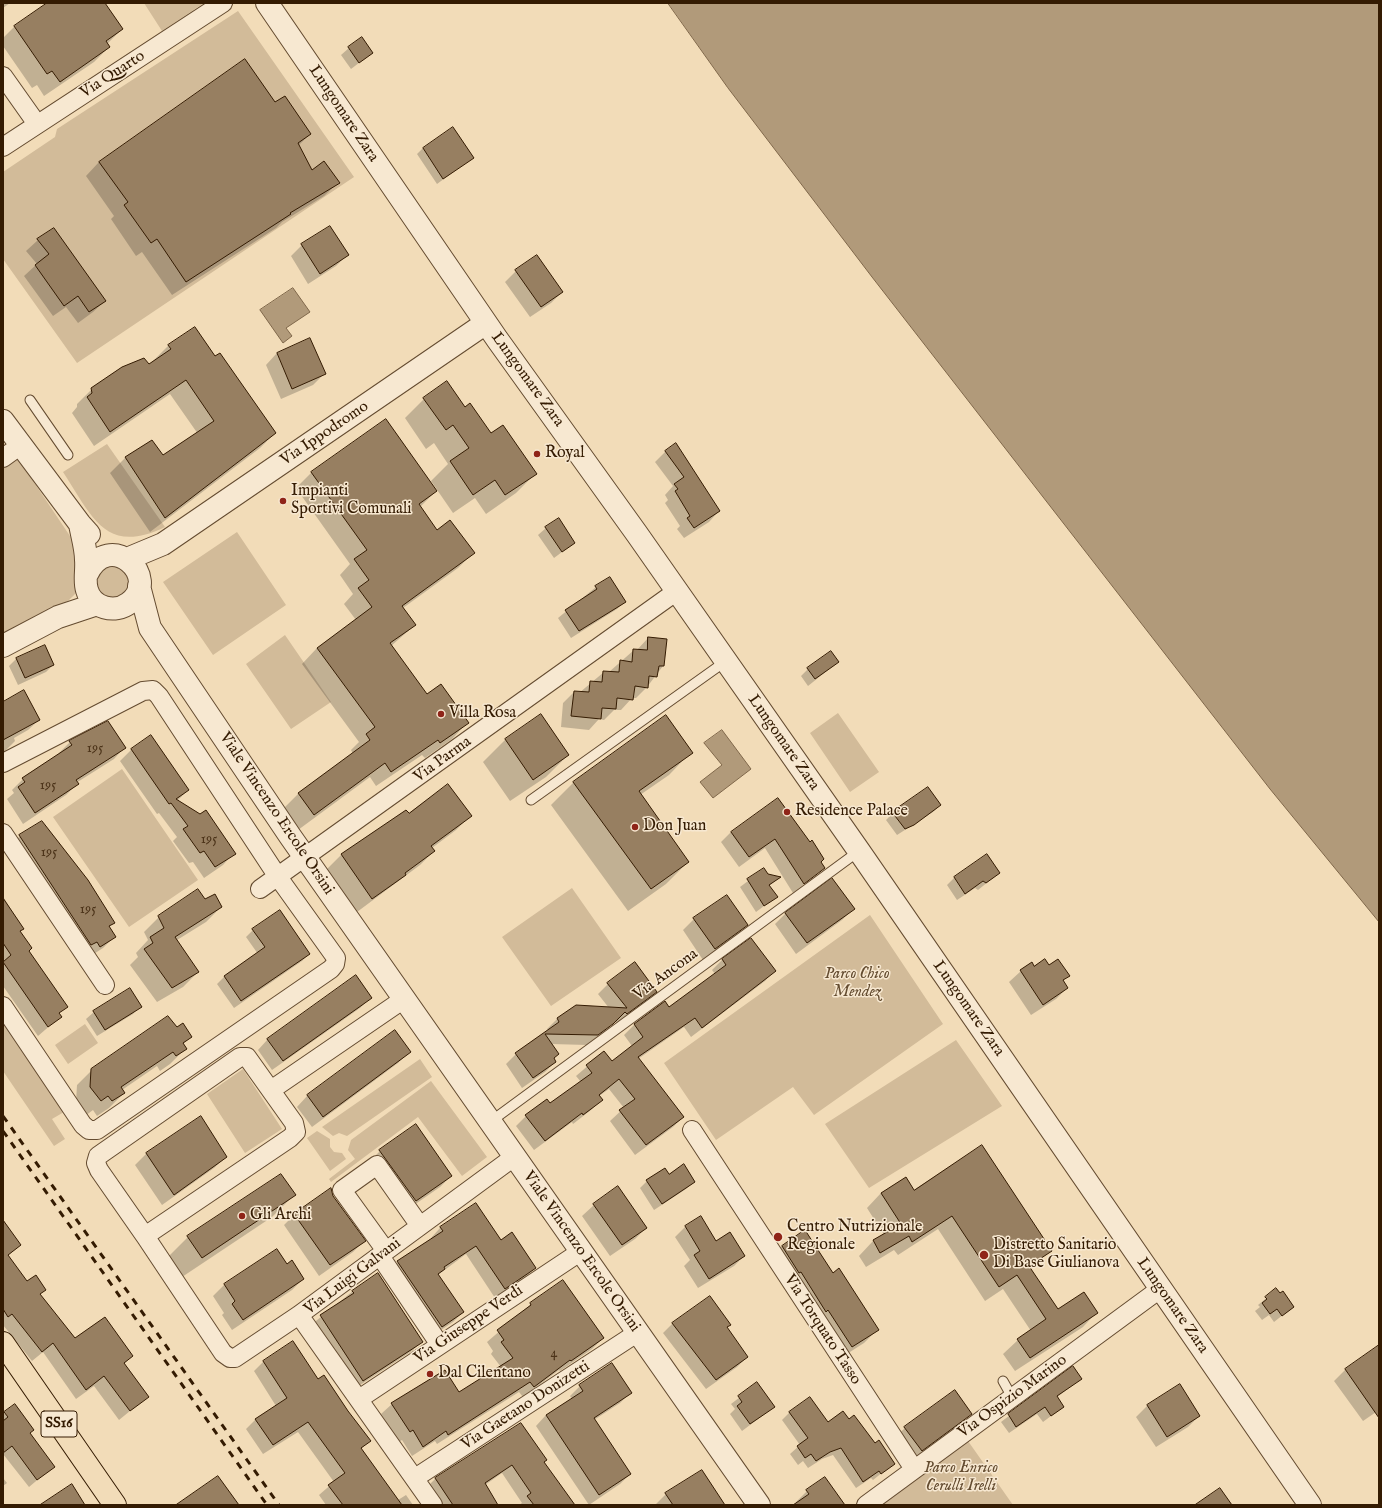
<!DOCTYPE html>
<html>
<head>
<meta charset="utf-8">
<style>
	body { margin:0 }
	#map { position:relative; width:1382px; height:1508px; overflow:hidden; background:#f2dcb8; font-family:"IM FELL English",serif }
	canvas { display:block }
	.frame { position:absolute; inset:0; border:4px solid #341b02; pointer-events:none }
</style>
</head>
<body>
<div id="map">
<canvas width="1382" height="1508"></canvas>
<div class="frame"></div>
</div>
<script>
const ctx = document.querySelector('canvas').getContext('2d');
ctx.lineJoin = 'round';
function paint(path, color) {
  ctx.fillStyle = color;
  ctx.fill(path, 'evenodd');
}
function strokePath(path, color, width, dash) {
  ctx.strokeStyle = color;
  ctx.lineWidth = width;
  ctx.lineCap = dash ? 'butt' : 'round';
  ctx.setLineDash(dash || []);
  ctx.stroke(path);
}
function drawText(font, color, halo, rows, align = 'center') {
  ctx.font = font + ' "IM FELL English",serif';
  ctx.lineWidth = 3;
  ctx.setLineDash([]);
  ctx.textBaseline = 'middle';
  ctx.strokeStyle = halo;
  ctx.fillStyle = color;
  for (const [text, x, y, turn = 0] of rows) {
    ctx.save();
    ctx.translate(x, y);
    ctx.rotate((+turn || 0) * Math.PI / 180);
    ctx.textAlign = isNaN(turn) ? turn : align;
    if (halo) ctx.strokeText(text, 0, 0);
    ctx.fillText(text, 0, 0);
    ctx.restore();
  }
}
paint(new Path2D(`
	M144 3H204L162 31Z
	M238 11 354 177 77 363 3 259V172L55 137 57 129Z
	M107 444 165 527C105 556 92 516 63 472Z
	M17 457 74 542 80 589 68 601 6 635 3 630V467Z
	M237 532 286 605 213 655 163 582Z
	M97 583a16 16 0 1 1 32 0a16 16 0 1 1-32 0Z
	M285 635 331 702 291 729 246 664Z
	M838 713 879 772 850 792 810 733Z
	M122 769 198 880 129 927 53 817Z
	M572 888 621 958 551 1006 502 937Z
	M870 915 943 1024 814 1115 793 1087 716 1140 664 1063Z
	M3 1021 64 1112 52 1119 65 1139 54 1146 3 1071Z
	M85 1024 98 1043 68 1064 55 1045Z
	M956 1040 1002 1106 869 1188 825 1124Z
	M420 1059 432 1077 347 1136 339 1133 333 1136 322 1127Z
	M243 1069 282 1129 245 1153 207 1094Z
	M431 1081 487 1157 462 1176 418 1117 331 1182 329 1179 355 1159 348 1150 351 1140Z
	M317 1131 330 1139V1147L334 1152 342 1153 346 1159 330 1171 307 1138Z
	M968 1441 1013 1505H880Z`), '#d2bb99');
const water = new Path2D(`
	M668 3H1379V922L1270 789 872 277 728 88Z
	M293 288 310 312 286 328 292 336 283 343 260 310Z
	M722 730 751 769 713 798 700 782 722 765 704 743Z`);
paint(water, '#b19a7a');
strokePath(water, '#7f674a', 1);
paint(new Path2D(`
	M3 3H10L3 8Z
	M49 3H104L122 29 107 44 109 47 94 62 44 96 37 85 32 88 3 46V38L15 26Z
	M349 48 372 53 351 69 341 55Z
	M275 103 310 134 298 146 311 171 338 183 324 196 282 222 276 228 172 295 142 252 136 256 111 219 114 216 86 176 99 162Z
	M423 148 472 158 437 184 417 154Z
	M53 230 105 301 93 312 78 323 66 307 53 316 24 276 37 264 26 251 38 240Z
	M302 245 347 255 336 266 308 284 291 256Z
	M516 271 562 292 551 303 530 317 505 282Z
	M195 329 215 358 275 433 260 448 150 532 110 473 125 458 152 441 163 456 198 434 170 394 94 446 72 413 77 407V404L92 389 149 365 168 346Z
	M309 339 324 374 313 385 281 399 266 365 277 353Z
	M424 399 490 434 535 474 516 493 486 514 475 498 453 513 431 481 448 464 434 443 426 449 405 418Z
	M666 451 719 511 709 522 684 538 677 529 680 526 665 503 668 500 665 495 673 486 655 462Z
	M312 472 436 491 420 507 437 531 473 553 458 568 403 608 415 625 391 646 427 695 467 723 452 739 425 758 422 755 376 786 370 777 298 830 283 809 298 794 353 754 351 750 359 742 302 664 317 648 356 620 344 604 353 594 340 575 350 564 296 488Z
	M546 528 574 543 554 558 538 535Z
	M596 587 625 602 617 609 571 638 558 618Z
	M648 638 663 666 647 687 636 698H632L621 710H614L604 720 599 719 589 730 561 727 563 703 574 692 579 693 604 672H609L634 650H637Z
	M16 659 53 665 46 672 18 685 9 666Z
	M838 662 808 686 801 676 808 669Z
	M3 703 39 720 28 730 14 738 15 741 3 753Z
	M151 737 188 790 177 801 234 853 223 865 204 878 193 862 189 863 173 841 177 837 159 813 157 814 120 761 131 750Z
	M505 740 568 755 546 777 510 801 483 762Z
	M70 742 125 747 114 759 76 783 77 784 66 795 23 824 7 799 14 793 12 790 23 779 60 754 59 753Z
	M691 752 669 775 640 795 688 862 666 884 628 911 551 805 574 782Z
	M940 805 933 812 897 835 886 820 893 813Z
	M406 811 408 814 470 816 456 830 432 848 434 851 420 865 357 912 327 869 341 855Z
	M731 832 809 844 824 868 793 893 765 848 739 867 721 842Z
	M20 836 114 923 108 928 114 937 103 948 89 957 9 847Z
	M987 855 999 873 978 890 975 888 957 900 947 885 954 878Z
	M764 869 768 875 779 878 769 886 776 897 756 912 740 887Z
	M727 896 747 925 736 936 703 960 683 930 694 919Z
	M4 898 23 929 20 932 28 952 66 1007 58 1014 60 1017 38 1036 3 986Z
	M205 901 221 907 206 922 177 940 198 972 183 987 157 1002 130 965 138 957 136 953 148 940 144 932 159 917Z
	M853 909 842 920 796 954 775 924 786 913Z
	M253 930 309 954 302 961 234 1008 217 984 224 977 258 954 246 937Z
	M751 939 775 970 765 981 691 1037 684 1027 638 1059 683 1117 673 1127 635 1155 610 1121 624 1108 609 1089 599 1096 601 1100 591 1110 573 1124 572 1122 534 1150 516 1126 526 1116 550 1105 581 1082 576 1076 604 1052 612 1062 632 1046 624 1035 634 1025 664 1003 669 1008 715 974 712 970 722 960Z
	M1049 966 1068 975 1063 981 1067 988 1056 999 1031 1015 1009 982 1021 971Z
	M608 984 656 992 646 1002 616 1023 615 1021 602 1034 587 1045 551 1044 553 1058 555 1062 545 1072 522 1088 506 1064 516 1054 548 1030 547 1029 557 1019 576 1006 609 1008 598 994Z
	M371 997 360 1008 272 1070 258 1050 268 1039Z
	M140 1006 133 1014 97 1036 86 1019 94 1012Z
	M394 1031 409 1052 398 1063 312 1127 297 1107 308 1095Z
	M191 1037 182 1045 185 1049 170 1064 160 1071 157 1066 122 1090 124 1093 109 1108 97 1116 93 1110 85 1116 76 1102 77 1085 92 1070Z
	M200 1117 226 1157 214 1168 162 1205 135 1165 146 1154Z
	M380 1151 451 1176 440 1187 404 1212 369 1162Z
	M668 1175 694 1182 686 1189 654 1210 640 1188 647 1181Z
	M905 1178 914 1191 1051 1250 1030 1269 1057 1311 1097 1312 1083 1327 1015 1371 1003 1354 1018 1340 1031 1331 1003 1289 985 1301 938 1229 898 1255 894 1250 866 1267 859 1256 873 1241 884 1235 867 1208 881 1193Z
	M294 1195 272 1217 179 1279 166 1259 188 1237Z
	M333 1197 364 1241 353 1252 319 1276 284 1225 295 1214Z
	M475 1204 500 1241 535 1268 525 1278 495 1298 466 1254 438 1275 463 1312 453 1322 432 1336 388 1272 398 1262 432 1240 431 1238 440 1228Z
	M594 1205 646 1228 635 1239 610 1256 582 1216Z
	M701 1217 716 1242 744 1256 734 1266 698 1288 684 1266 690 1260 675 1237 685 1227Z
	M3 1222 20 1245 8 1256 27 1282 45 1289 40 1295 75 1340 132 1356 124 1364 147 1397 119 1420 94 1386 76 1399 43 1352 32 1361 3 1325Z
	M782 1246 832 1274 877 1330 864 1343 839 1359 769 1259Z
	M276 1250 286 1265 303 1279 292 1290 232 1330 222 1315 224 1313 213 1296 224 1285Z
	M1276 1290 1293 1307 1274 1322 1269 1315 1262 1320 1255 1311 1260 1307 1258 1305Z
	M353 1291 421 1342 412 1351 354 1389 311 1325Z
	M531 1304 603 1338 592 1349 560 1371 559 1370 523 1397 519 1392 437 1444 435 1441 412 1456 402 1440 399 1442 381 1414 392 1404 459 1394 501 1367 491 1354 493 1351 487 1342Z
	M673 1323 730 1324 726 1328 747 1357 737 1367 706 1389 663 1333Z
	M1379 1346V1410L1363 1421 1334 1381 1345 1370Z
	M264 1361 318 1380 347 1412 369 1441 361 1449 398 1500 406 1495 413 1505H326L319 1495 334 1482 298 1432 263 1454 246 1429 256 1419 276 1406 254 1371Z
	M1073 1367 1081 1379 1056 1398 1063 1407 1043 1422 1037 1414 1009 1433 1001 1422Z
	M757 1384 774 1407 742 1431 730 1414 735 1409 731 1404Z
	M580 1386 630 1393 620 1403 594 1420 630 1474 620 1484 589 1505 536 1426 546 1415 572 1399 570 1396Z
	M1148 1405 1199 1416 1188 1427 1156 1447 1136 1417Z
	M15 1406 29 1434 54 1466 29 1487 3 1454V1413L4 1414Z
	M790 1412 828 1424 849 1421 893 1464 873 1480 871 1478 856 1488 833 1455 822 1459 808 1468 803 1461 798 1465 790 1454 800 1445 782 1420Z
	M970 1414 959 1425 910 1461 893 1439 905 1428Z
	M521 1424 569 1505H519L522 1503 502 1473 485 1485 497 1505H437L426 1488 436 1478Z
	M3 1478 7 1483 3 1486Z
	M807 1491 844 1505H796V1502Z
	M666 1494 723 1505H655Z`), '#0003');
const building = new Path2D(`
	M47 3H105L123 29 106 41 110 47 60 82 52 71 47 74 14 26Z
	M362 37 373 53 359 63 348 47Z
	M245 59 275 102 285 96 311 134 298 143 312 170 324 161 340 183 290 213 291 214 186 282 157 239 151 243 124 205 128 202 99 162Z
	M453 127 474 158 443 179 423 148Z
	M330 226 349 255 320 274 301 244Z
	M54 228 106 301 89 312 78 296 64 306 35 265 49 254 37 239Z
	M537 255 563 292 541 307 515 270Z
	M195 327 215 356 220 353 276 433 165 518 125 457 152 440 163 455 214 421 186 380 110 432 87 397 92 393 91 388 122 367 144 358 149 364 171 349 168 345Z
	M310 338 326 374 292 389 277 353Z
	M447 381 465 407 470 403 491 433 503 425 537 474 505 495 495 480 473 495 450 461 469 448 453 425 446 430 423 398Z
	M386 419 437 491 419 504 437 530 450 520 475 553 402 606 416 625 390 643 427 694 441 684 469 723 440 743 438 740 391 772 385 763 314 815 298 793 370 740 366 734 375 727 317 648 372 607 358 588 369 580 354 559 367 550 311 472Z
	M676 443 720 511 694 528 687 518 690 516 675 491 678 489 674 484 684 477 665 451Z
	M559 518 575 543 562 552 545 527Z
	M610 577 626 602 579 631 565 610 597 589 595 586Z
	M648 637 667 639 664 666H659L657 677 649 676 648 688 635 686 633 700 617 698 616 709 602 708 601 719 571 716 574 691 589 692 590 681 602 682 603 671 619 672 620 660 632 662 633 649 647 650Z
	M45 645 54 665 25 678 16 658Z
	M831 651 839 662 815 679 807 668Z
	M24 690 40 720 3 740V702Z
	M541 714 569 755 533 780 505 739Z
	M666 715 693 753 639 791 689 862 651 889 573 782Z
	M108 721 126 748 76 780 79 784 35 813 18 787 25 782 22 778 72 745 69 741Z
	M151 735 189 790 176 799 200 814 206 810 236 854 215 867 204 851 200 853 183 829 188 826 171 803 169 804 131 749Z
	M448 784 472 816 431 846 435 851 405 873 406 875 372 899 341 854 406 810 409 813Z
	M928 787 941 805 914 825 905 829 892 812Z
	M778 798 810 842 812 840 824 859 821 862 825 868 804 884 775 839 749 857 731 832Z
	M42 821 88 880 115 923 109 926 116 937 100 947 97 942 91 945 19 835Z
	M987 854 1000 873 986 883 983 881 965 894 954 877Z
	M764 868 768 874 781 877 769 885 778 897 764 906 747 879Z
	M832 878 855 909 807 943 785 913Z
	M198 889 205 899 215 894 222 907 175 937 199 972 172 988 144 949 153 943 150 937 164 928 158 916Z
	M727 895 748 925 715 949 693 918Z
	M3 898 24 929 20 931 32 948 29 951 68 1007 59 1013 62 1017 48 1027 3 962 11 955 3 943Z
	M280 910 310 954 241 1001 224 976 265 947 252 929Z
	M751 938 776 971 702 1028 695 1018 638 1057 684 1117 646 1145 619 1110 635 1099 619 1079 599 1095 603 1100 583 1115 582 1113 545 1141 525 1115 547 1099 550 1103 592 1073 586 1065 604 1051 612 1061 643 1037 634 1024 665 1001 669 1007 726 965 722 959Z
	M1045 959 1049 965 1058 959 1070 976 1063 980 1068 988 1043 1005 1020 970 1032 962 1034 966Z
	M635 962 657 992 627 1014 625 1012 613 1024 598 1035 545 1034 559 1054 554 1058 556 1062 533 1078 515 1053 559 1022 557 1018 576 1005 627 1008 607 983Z
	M356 975 372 998 283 1061 267 1039Z
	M130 988 142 1007 105 1030 93 1011Z
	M168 1016 177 1027 183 1023 192 1037 183 1043 187 1049 176 1056 173 1052 121 1087 125 1093 112 1101 108 1096 101 1101 90 1087 91 1069Z
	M395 1030 411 1052 323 1117 307 1095Z
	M201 1116 227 1157 174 1195 146 1153Z
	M416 1124 452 1176 416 1201 379 1150Z
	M982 1145 1052 1251 1029 1266 1058 1309 1084 1292 1098 1313 1030 1358 1017 1339 1046 1319 1017 1275 999 1287 952 1216 912 1242 909 1236 880 1253 873 1240 901 1224 881 1193 906 1177 914 1190Z
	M684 1164 695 1182 662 1204 646 1180 665 1168 669 1174Z
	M281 1174 296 1195 202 1258 187 1236Z
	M618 1186 647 1228 622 1245 593 1204Z
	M331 1188 333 1196 366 1241 330 1265 294 1214Z
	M476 1203 501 1240 512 1232 536 1268 505 1289 476 1246 444 1267 445 1269 438 1274 464 1312 442 1327 397 1261 443 1231 440 1227Z
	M701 1216 716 1241 730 1232 745 1256 709 1279 694 1255 700 1251 685 1226Z
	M3 1220 21 1245 8 1255 27 1281 36 1275 46 1290 40 1294 75 1338 105 1317 133 1356 124 1363 149 1397 130 1411 104 1376 86 1390 53 1343 42 1352 12 1314 8 1317 3 1309Z
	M805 1230 833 1273 839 1268 879 1330 852 1347 828 1310 826 1312 801 1272 799 1273 782 1246Z
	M277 1249 287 1264 292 1260 304 1279 243 1320 232 1304 235 1301 224 1284Z
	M378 1273 423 1342 363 1381 320 1315 354 1293 352 1291Z
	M563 1280 604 1338 571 1361 570 1360 534 1387 530 1382 448 1435 446 1431 423 1447 413 1430 410 1432 391 1403 445 1370 459 1392 513 1358 501 1342 504 1340 497 1330 531 1305 530 1303Z
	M1276 1288 1280 1293 1283 1291 1294 1307 1282 1316 1277 1309 1270 1314 1262 1303 1267 1299 1265 1297Z
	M710 1296 731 1325 727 1327 748 1357 716 1380 672 1323Z
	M293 1341 318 1379 324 1375 348 1411 371 1441 361 1448 402 1505H343L328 1485 345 1473 308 1422 273 1445 255 1419 287 1398 263 1361Z
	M1379 1345V1418L1345 1369Z
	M612 1363 632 1393 594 1418 631 1474 599 1495 546 1415 583 1391 579 1385Z
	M1073 1366 1082 1379 1057 1396 1064 1407 1051 1416 1045 1407 1016 1427 1008 1414Z
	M757 1382 775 1407 750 1424 737 1406 742 1402 738 1396Z
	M1180 1384 1200 1416 1167 1437 1147 1405Z
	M955 1390 972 1414 922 1451 904 1427Z
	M810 1397 828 1422 843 1411 849 1419 854 1415 875 1443 879 1440 895 1464 881 1474 879 1471 863 1482 841 1448 830 1452 816 1461 811 1454 805 1458 797 1446 808 1438 789 1412Z
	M15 1404 34 1430 30 1433 55 1467 37 1480 12 1446 3 1453V1421L8 1417 4 1412Z
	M521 1423 547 1460 544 1462 575 1505H534L527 1496 531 1493 512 1465 485 1483 498 1505H453L435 1478Z
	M702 1470 725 1505H673L665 1493Z
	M218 1476 239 1505H176Z
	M825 1477 845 1505H793L809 1494 806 1490Z
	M72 1484 85 1505H40Z
	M1220 1488 1232 1505H1195Z`);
paint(building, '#977f61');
strokePath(building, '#341b02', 1);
const service = new Path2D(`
	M30 400 68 455
	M531 800 726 661
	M490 1122 859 851
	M1003 1381 1012 1397`);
const minor = new Path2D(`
	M3 76 37 124
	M3 147 223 3
	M3 458 21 445
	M3 763 143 691 153 690 159 696 278 877 336 958 335 964 331 969 97 1130H89L83 1125 3 1006
	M3 833 105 985
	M260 889 677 591
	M240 1057H247L294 1123 296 1132 290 1138 145 1236 99 1170 96 1163 98 1156Z
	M271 1090 404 999
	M692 1130 914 1469
	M145 1236 223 1353 230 1358H235L299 1315 514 1157
	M386 1251 342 1190 377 1165 420 1226
	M380 1256 440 1345
	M299 1315 433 1505
	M359 1399 580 1252
	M415 1478 637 1333
	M866 1505 1160 1289`);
const tertiary = new Path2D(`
	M267 3 497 339 637 534 859 851 1310 1505
	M3 421 80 524 89 534
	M80 524C82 536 86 548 86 560 87 570 84 581 87 590 92 608 115 614 129 603 163 577 109 528 87 574
	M127 559 163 544 486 323
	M139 586 150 628 290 836 759 1505
	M3 646 58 617 97 604`);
const primary = new Path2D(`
	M3 1343 115 1505`);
strokePath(service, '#644b30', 11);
strokePath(minor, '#644b30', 20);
strokePath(tertiary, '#644b30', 24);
strokePath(primary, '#341b02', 24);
strokePath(service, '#f7e8d1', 9);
strokePath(minor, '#f7e8d1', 18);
strokePath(tertiary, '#f7e8d1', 22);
strokePath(primary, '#f2dcb8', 22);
strokePath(new Path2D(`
	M3 1116 279 1505
	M3 1131 267 1505`), '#341b02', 3, [7, 7]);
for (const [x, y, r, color] of [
	[537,454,4,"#8f2418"],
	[283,501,4,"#8f2418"],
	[441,714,4,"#8f2418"],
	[787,812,4,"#8f2418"],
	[635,827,4,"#8f2418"],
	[242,1216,4,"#8f2418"],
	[778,1237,5,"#8f2418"],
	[984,1255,5,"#8f2418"],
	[430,1374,4,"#8f2418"]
]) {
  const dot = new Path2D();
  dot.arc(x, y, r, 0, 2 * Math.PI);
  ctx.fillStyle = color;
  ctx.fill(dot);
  strokePath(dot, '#f7e8d1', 1.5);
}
drawText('14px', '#4d341a', null, [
	["195",95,749],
	["195",48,786],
	["195",209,840],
	["195",49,853],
	["195",88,910],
	["4",554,1354]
]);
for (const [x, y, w] of [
	[59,1424,36]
]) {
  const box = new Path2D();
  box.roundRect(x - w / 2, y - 13, w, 26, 3);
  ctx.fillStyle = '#f7e8d1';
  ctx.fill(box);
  strokePath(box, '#341b02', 1);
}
drawText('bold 15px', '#341b02', null, [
	["SS16",59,1424]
]);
drawText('16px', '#341b02', '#f7e8d1', [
	["Via Quarto",113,75,-33],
	["Lungomare Zara",343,114,56],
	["Lungomare Zara",527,380,54],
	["Via Ippodromo",325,434,-34],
	["Lungomare Zara",783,743,55],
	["Via Parma",443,760,-36],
	["Viale Vincenzo Ercole Orsini",276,814,56],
	["Via Ancona",666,975,-36],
	["Lungomare Zara",968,1009,55],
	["Viale Vincenzo Ercole Orsini",581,1252,55],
	["Via Luigi Galvani",353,1277,-37],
	["Lungomare Zara",1172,1306,55],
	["Via Giuseppe Verdi",469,1325,-34],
	["Via Torquato Tasso",822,1330,57],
	["Via Ospizio Marino",1013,1397,-36],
	["Via Gaetano Donizetti",526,1406,-33]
]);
drawText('16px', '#341b02', '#f7e8d1', [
	["Royal",545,454],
	["Impianti",291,492],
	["Sportivi Comunali",291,510],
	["Villa Rosa",449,714],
	["Residence Palace",795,812],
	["Don Juan",643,827],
	["Gli Archi",250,1216],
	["Centro Nutrizionale",787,1228],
	["Regionale",787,1246],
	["Distretto Sanitario",993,1246],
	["Di Base Giulianova",993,1264],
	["Dal Cilentano",438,1374]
], 'left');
drawText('italic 16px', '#634b2f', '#f7e8d1', [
	["Parco Chico",857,975],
	["Mendez",857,993],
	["Parco Enrico",961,1469],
	["Cerulli Irelli",961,1487]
]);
</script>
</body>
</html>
